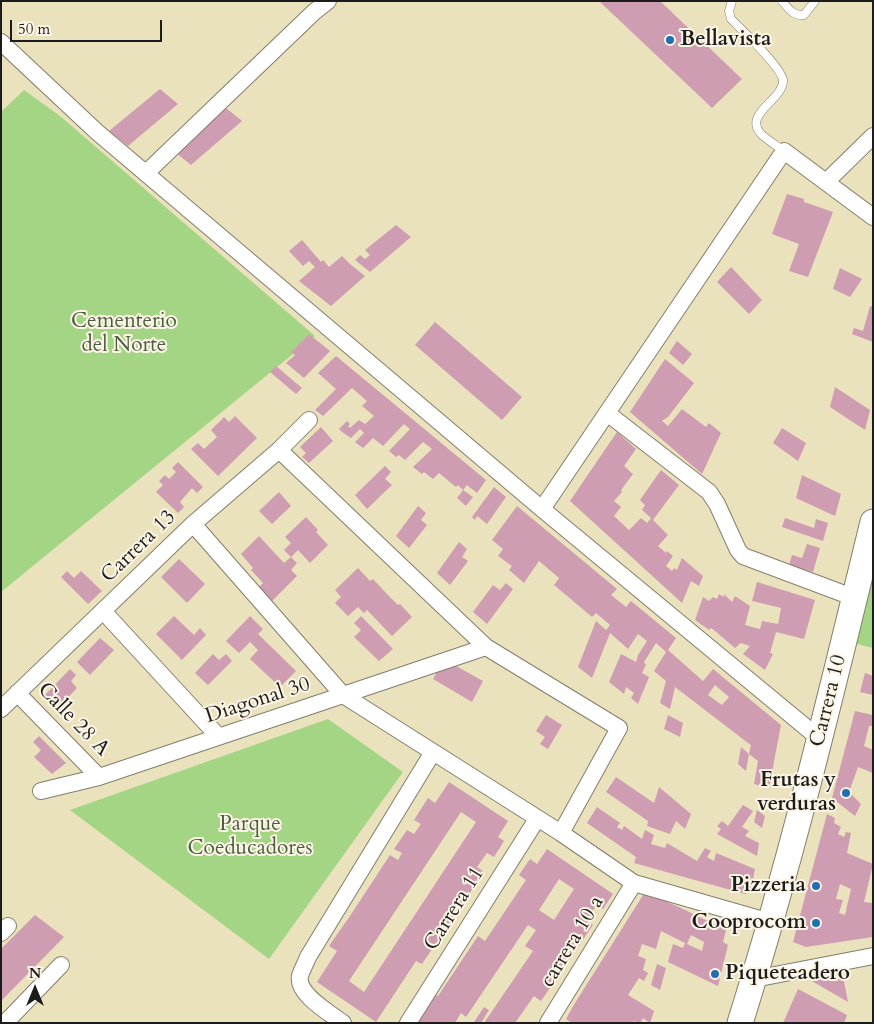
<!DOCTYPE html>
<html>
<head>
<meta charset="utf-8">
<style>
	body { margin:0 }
	#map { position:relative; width:874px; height:1024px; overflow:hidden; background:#eae1bd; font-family:Cardo,serif }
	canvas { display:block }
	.frame { position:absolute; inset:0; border:2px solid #1c1c1c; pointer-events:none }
	.north { position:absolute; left:10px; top:964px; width:50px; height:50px; -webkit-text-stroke:4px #fcf5e5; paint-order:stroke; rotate:0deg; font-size:14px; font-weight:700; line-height:20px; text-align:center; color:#1c1c1c }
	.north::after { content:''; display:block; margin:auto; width:18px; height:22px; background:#1c1c1c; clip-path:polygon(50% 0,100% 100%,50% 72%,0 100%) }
	.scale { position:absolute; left:10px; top:20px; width:152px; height:22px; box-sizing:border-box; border:2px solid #1c1c1c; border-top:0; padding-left:6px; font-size:15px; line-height:18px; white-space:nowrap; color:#1c1c1c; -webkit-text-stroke:4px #fcf5e5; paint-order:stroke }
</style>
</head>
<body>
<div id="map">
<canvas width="874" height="1024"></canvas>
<div class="frame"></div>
<div class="north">N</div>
<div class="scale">50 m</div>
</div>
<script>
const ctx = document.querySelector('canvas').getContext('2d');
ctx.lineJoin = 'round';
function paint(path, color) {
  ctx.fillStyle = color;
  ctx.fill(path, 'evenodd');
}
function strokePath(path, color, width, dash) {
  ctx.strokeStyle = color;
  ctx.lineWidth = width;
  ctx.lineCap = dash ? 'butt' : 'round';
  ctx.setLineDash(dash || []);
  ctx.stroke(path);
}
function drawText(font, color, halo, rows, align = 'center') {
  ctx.font = font + ' Cardo,serif';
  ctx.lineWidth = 4;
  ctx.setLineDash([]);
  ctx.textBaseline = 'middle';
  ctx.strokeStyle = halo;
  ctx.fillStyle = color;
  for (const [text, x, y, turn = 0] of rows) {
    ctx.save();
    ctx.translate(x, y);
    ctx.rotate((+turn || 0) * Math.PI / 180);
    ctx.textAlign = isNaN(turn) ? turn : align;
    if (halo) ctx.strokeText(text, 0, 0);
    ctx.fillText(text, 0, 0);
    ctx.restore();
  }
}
paint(new Path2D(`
	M24 90 60 116 315 336 1 592V112Z
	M873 559V648L853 643Z
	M328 719 403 772 269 959 70 810Z`), '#a3d584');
paint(new Path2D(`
	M599 1H660L742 79 712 108Z
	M160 89 178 104 128 146 109 131Z
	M226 108 242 121 191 165 175 152Z
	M787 194 804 199V202L833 212 808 277 789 271 799 244 772 234Z
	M396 225 411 237 370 272 355 260 360 255 365 259 370 255 365 250Z
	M302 240 321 262 323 260 329 267 342 256 350 264 365 276 331 306 299 281 315 267 309 261 303 266 289 251Z
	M731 267 762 300 749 314 717 282Z
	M840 268 862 279 850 297 833 289Z
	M870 306 873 307V342L852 334 854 328 863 331Z
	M435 322 522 397 502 420 415 345Z
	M309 334 330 351 304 378 286 363 295 355 291 352Z
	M677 341 692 354 683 365 669 353Z
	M336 356 486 480 477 493 467 485 463 490 458 485 456 487 439 473 433 479 424 472 422 474 413 467 432 449 423 442 405 460 399 455 396 457 389 451 410 429 404 424 383 446 373 438 363 448 355 442 364 433 360 429 351 438 342 432 339 429 347 421 350 424 348 426 350 428 359 420 365 424 374 416 362 406 367 401 352 388 323 416 315 410 336 389 318 373Z
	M665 359 694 383 668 417 662 421 668 426 682 409 706 427 709 423 721 433 702 474 630 412Z
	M276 366 302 388 296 394 270 372Z
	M835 387 870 410 865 430 830 407Z
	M235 416 257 438 218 476 191 449 198 443 204 449 217 437 211 430 224 417 229 422Z
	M321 427 333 441 309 463 302 457 306 453 300 447Z
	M782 428 806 443 798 461 773 443Z
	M617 432 636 449 624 466 633 474 621 490 622 492 614 501 621 507 614 516 629 530 641 518 647 523 651 518 642 510 645 505 640 500 661 470 679 485 653 520 668 535 658 546 666 553 667 551 673 556 666 566 672 571 674 568 677 570 682 558 703 576 699 586 691 581 682 603 570 501Z
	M178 462 203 487 197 493 192 488 180 502 184 507 178 513 156 492 163 485 159 481 165 475 169 479 176 472 172 468Z
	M385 466 391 472 385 479 392 485 367 509 355 495Z
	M802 475 841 494 835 516 796 498Z
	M494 487 506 497 487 524 477 516 475 520 472 517Z
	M463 490 473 497 466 506 457 498Z
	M279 492 291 506 272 524 259 511Z
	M418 506 426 513 421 520 427 525 409 548 396 536Z
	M517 506 617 589 611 595 626 607 631 601 676 638 668 650 703 681 713 669 781 725 769 788 754 784 758 761 749 754 751 745 748 743 675 687 670 709 660 703 666 681 654 671 666 652 656 643 644 662 646 665 642 673 649 677 638 704 631 698 634 693 626 687 624 694 609 682 621 654 636 662 638 655 647 641 638 634 628 649 610 633 592 678 578 667 596 621 606 630 610 625 596 613 592 617 554 585 559 578 539 561 524 583 509 570 512 566 498 556 503 549 492 540ZM715 685 729 697 722 705 708 695Z
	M306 517 318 530 316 532 328 545 310 563 298 550 291 557 284 550 291 543 285 537Z
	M785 518 814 528 816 519 828 523 823 541 782 527Z
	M259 536 284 563 291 557 297 563 291 570 297 576 272 601 259 587 263 583 251 570 253 568 241 554Z
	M459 542 467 549 462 557 468 561 450 585 437 573Z
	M807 544 820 548 813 572 789 565 792 555 802 558Z
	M179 559 205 584 187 603 161 577Z
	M358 568 370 581 373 579 385 592 398 605 400 604 412 617 392 636 367 610 364 613 358 607 348 616 335 603 341 597 335 590Z
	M67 571 74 578 81 571 102 591 88 604 61 577Z
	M757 582 815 600 804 639 776 632 770 653 773 654 765 670 743 654 750 646 741 643 735 648 715 631 711 628 709 630 695 620 703 597 709 601 713 597 717 599 719 594 724 597V594L732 602 735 596 750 606 745 625 760 629 762 621 778 624 781 608 752 601Z
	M506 583 513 589 487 624 473 612 493 585 500 590Z
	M174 616 194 635 200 628 206 635 182 660 156 634Z
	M250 616 263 629 258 634 296 671 280 687 250 659 258 650 250 642 239 653 226 641Z
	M361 616 393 649 379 661 354 637 361 630 354 623Z
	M100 638 114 650 90 675 77 662Z
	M213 654 219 660 226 654 232 661 208 685 195 673Z
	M447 661 483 681 472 702 433 679 441 665Z
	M70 669 76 675 71 681 77 688 58 708 45 695Z
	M865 673 873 676V695L860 692Z
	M855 711 873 715V726H869L864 746 873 750V773L858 767 849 792 861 804 855 816 832 798Z
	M546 715 562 725 548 749 540 744 545 737 536 731Z
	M668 715 683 723 680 737 664 729Z
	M39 736 66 763 52 774 34 757 41 750 33 742Z
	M741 747 749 754 746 771 738 764Z
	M616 777 654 803 659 787 691 814 685 829 676 821 670 834 647 826 648 821 606 792Z
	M449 782 508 821 498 837 504 841 494 857 487 853 477 867 484 872 422 964 416 961 376 1022 317 982 337 951 329 946 350 916 390 855 398 860 402 853 394 849 407 830 414 834 421 824 414 820 428 798 435 803ZM461 812 476 822 364 992 349 981Z
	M743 805 753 811 742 827 749 831 745 836 759 843 757 856 717 834 721 829 717 826 722 821 728 826Z
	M597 807 620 823 617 827 622 830 624 826 642 839 645 830 654 835 651 844 665 848 667 843 697 861 705 848 711 851 707 857 714 861 716 853 755 869 751 890 745 894 634 863 636 857 587 823Z
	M757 810 765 816 762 828 754 822Z
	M827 814 835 818 834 823 841 827 838 834 844 837 846 832 851 833 847 853 873 864 864 902 873 903V937L806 947 793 942ZM840 884 851 889 845 915 839 913 843 900 836 899Z
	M547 849 613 894 603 909 597 904 587 920 593 925 562 970 555 966 549 974 556 979 541 1001 534 996 515 1023H484L533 951 525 946 536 930 528 925 466 1017 461 1013 455 1023H421L419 1021 436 995 438 996 478 936 485 941 526 880 519 875 530 859 537 864ZM559 879 574 889 554 920 539 910Z
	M645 892 683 909 726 930 723 942 728 945 718 986 668 962 673 944 683 948 685 943 661 931 656 949 642 944 638 956 646 959 643 970 648 973 644 981 639 978 628 995 654 1011 650 1023 643 1018 640 1023 633 1021V1023H572L566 1019 575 1003ZM691 935 704 942 702 951 687 944Z
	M35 915 64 937 1 1001V949Z
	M657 964 666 968 660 990 651 985Z
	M843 976 848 1002 810 980Z
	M798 989 847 1015 844 1023H783Z
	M484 1007 489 1010 481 1023H475L474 1022Z`), '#cf9db2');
const service = new Path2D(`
	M732 1 729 11 731 19C742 30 781 67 783 80 784 100 741 114 762 135 769 141 777 146 784 151
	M782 1C789 9 793 16 804 15L815 1`);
const minor = new Path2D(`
	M1 42 97 132 542 509 820 739
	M146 173 314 12 328 1
	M826 182 873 136
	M607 413 709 492 717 504 738 550 743 556 855 598
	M279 450 486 647 619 728 561 833
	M542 509 784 151 873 217
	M193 524 343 695 561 833 634 883 770 922
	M103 611 218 736
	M17 693 99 777
	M1 709 193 524 279 450 309 420
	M41 791 99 777 486 647
	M1 933 8 926
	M754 979 873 956
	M5 1023 61 965
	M343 1023C330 1013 296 994 300 976 302 969 306 963 308 957L433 752
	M408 1023 537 819
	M548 1023 634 883`);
const primary = new Path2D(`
	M740 1023C792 858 832 690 873 522`);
strokePath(service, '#837e6c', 9);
strokePath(minor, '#837e6c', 18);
strokePath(primary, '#837e6c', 27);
strokePath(service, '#fff', 8);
strokePath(minor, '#fff', 16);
strokePath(primary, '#fff', 25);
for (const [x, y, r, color] of [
	[670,40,5,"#1f6fb2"],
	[846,793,5,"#1f6fb2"],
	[816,886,5,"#1f6fb2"],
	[816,923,5,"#1f6fb2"],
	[715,974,5,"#1f6fb2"]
]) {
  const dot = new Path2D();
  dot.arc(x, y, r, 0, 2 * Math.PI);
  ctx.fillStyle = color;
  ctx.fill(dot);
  strokePath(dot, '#fcf5e5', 2);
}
drawText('bold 21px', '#1c1c1c', '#fcf5e5', [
	["Bellavista",680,40,"left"],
	["Frutas y",836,781],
	["verduras",836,805],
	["Pizzeria",806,886],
	["Cooprocom",806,923],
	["Piqueteadero",725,974,"left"]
], 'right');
drawText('21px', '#4b5d40', '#fcf5e5', [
	["Cementerio",124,322],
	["del Norte",124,346],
	["Parque",250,825],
	["Coeducadores",250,849]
]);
drawText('21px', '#1c1c1c', '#fcf5e5', [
	["Carrera 13",139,547,-44],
	["Diagonal 30",258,701,-18],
	["Carrera 10",829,701,-76],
	["Calle 28 A",73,720,46],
	["Carrera 11",455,909,-58],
	["carrera 10 a",573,942,-59]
]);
</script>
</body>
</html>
